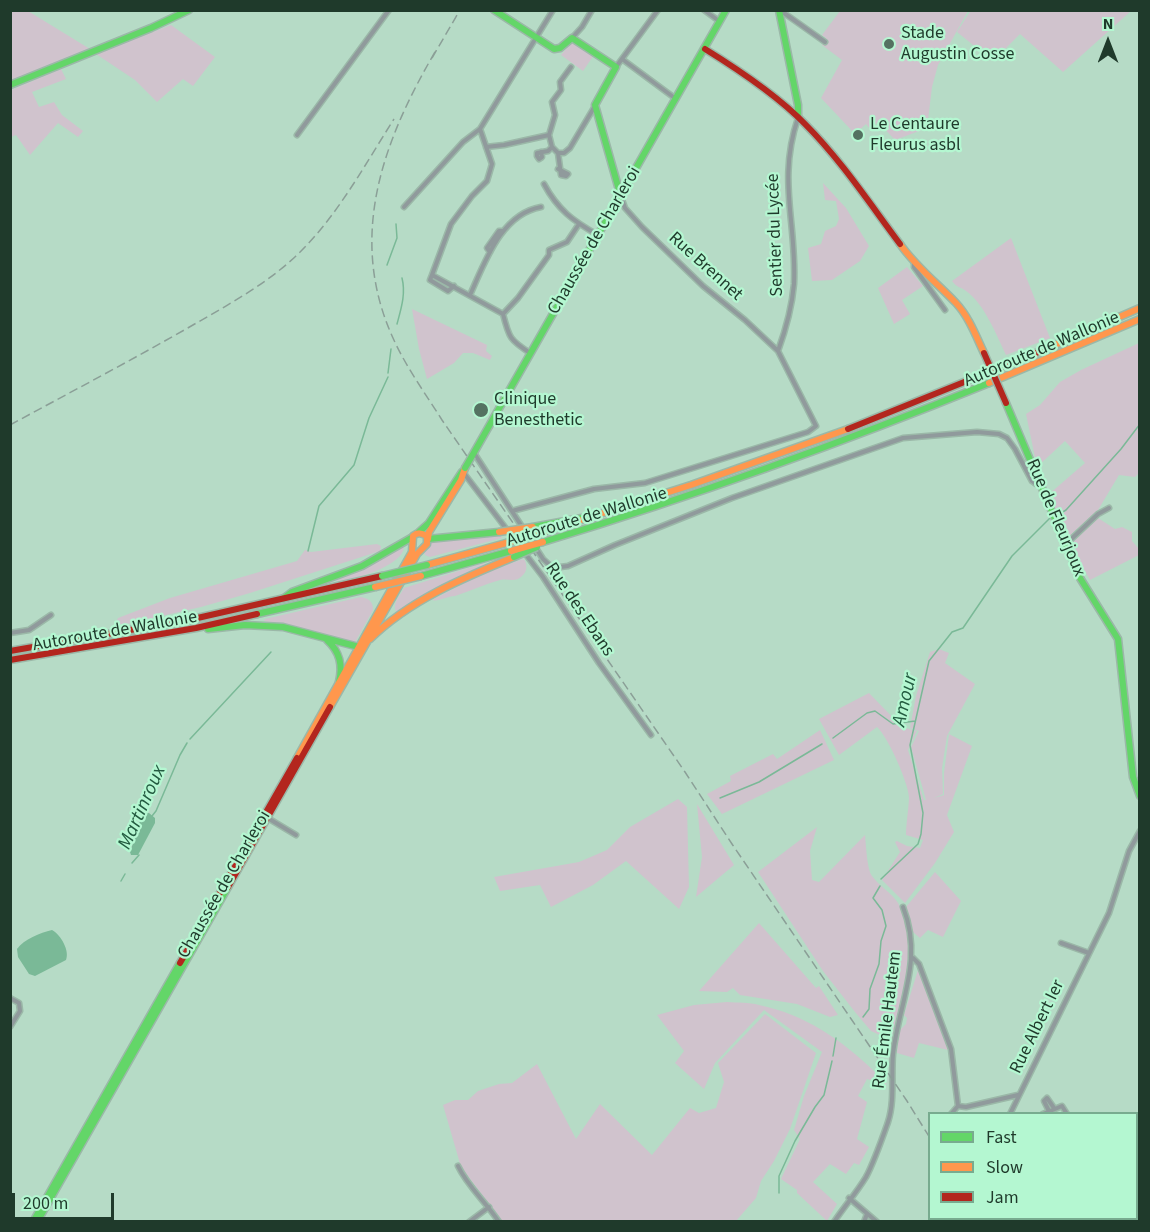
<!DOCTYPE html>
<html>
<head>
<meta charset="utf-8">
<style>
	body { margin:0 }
	#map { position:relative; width:1150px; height:1232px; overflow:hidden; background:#b6dbc6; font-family:"Source Sans 3",sans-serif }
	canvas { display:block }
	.frame { position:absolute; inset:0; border:12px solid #1f3a2b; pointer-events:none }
	.legend { position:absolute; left:928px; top:1112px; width:210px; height:108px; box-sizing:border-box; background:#b4f7d1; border:2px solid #78ab8f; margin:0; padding:8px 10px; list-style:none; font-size:18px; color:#1f3a2b }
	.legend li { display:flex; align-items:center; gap:12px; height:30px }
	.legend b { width:30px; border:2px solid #78ab8f }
	.north { position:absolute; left:1078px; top:12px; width:60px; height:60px; -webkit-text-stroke:4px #b4f7d1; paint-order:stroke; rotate:0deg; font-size:16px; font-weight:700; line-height:24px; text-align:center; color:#1f3a2b }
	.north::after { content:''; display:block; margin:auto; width:21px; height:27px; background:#1f3a2b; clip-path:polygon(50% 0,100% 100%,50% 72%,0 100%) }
	.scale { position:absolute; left:12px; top:1193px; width:102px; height:27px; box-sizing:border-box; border:3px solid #1f3a2b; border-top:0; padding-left:8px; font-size:18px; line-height:21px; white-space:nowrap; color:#1f3a2b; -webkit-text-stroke:4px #b4f7d1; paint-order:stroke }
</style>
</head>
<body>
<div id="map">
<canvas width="1150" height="1232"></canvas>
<div class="frame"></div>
<ul class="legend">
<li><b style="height:8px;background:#63d668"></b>Fast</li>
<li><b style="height:8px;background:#ff974d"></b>Slow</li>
<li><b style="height:8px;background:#b3261e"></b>Jam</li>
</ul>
<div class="north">N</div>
<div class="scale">200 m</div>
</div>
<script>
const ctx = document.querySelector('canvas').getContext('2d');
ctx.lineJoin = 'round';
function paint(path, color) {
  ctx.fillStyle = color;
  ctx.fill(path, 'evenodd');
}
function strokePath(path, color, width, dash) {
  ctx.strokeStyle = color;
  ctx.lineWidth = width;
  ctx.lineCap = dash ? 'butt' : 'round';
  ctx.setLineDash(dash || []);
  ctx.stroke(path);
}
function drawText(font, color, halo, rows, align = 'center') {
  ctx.font = font + ' "Source Sans 3",sans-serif';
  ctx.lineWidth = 4.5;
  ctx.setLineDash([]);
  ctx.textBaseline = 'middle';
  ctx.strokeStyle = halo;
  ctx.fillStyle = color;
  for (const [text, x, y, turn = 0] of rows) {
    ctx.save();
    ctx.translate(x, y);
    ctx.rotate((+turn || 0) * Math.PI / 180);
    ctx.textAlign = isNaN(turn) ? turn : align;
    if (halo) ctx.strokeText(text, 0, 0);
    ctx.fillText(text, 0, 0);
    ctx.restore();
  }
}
paint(new Path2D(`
	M11 10 28 11 90 49 11 81Z
	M971 10H1131V11L1063 72 1020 34 993 61 957 32Z
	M840 11H968L938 65 932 87 927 128 895 140 878 122 870 129 866 124 855 134 821 98 842 60 822 45 826 38 822 35Z
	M171 25 215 57 193 86 183 79 157 102 135 80 96 54Z
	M573 40 594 55 583 71 561 55Z
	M61 69 66 79 32 92 39 107 54 102 62 115 83 131 78 137 58 123 30 155 16 135 11 137V90Z
	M823 183 846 208 869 246 860 261 832 280 812 281 808 248 821 244 825 231 836 226 839 219 836 201 825 200Z
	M1011 238 1050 338 1006 355C997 336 984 303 966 291 960 286 958 289 952 281Z
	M907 267 923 286 902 300 910 314 894 324 878 288Z
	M412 309 487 345 486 351 492 356 490 360 473 353H463L454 363 427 379 419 349Z
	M1139 343V473L1135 477 1119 475 1098 510 1067 538 1048 495 1085 463 1065 441 1037 467 1026 414 1040 405 1060 382 1081 370Z
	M1098 518 1115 529 1122 527 1132 532V541L1139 549V555L1090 580 1072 547 1074 541Z
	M500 534 502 538 430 557 425 555 424 552 430 542Z
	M377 544 381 546 380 551 250 593 201 607 122 625 116 622 118 618 170 598 297 561 305 550 311 552Z
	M401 547H404C403 566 352 581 336 581L338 578Z
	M524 559C527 564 528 571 522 576 515 583 509 578 500 580 485 584 470 591 455 596 447 596 438 602 432 600L492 569Z
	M484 563 486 566 397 613C391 604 400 596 404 588Z
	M361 597C369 599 373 601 373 610L354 644 264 621 265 619Z
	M939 649 949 653 945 663 975 684 947 736 942 768 943 794 934 798 944 795V773L949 734 972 746 947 815 954 832 935 863 905 903 882 880 900 852 895 842 897 841 907 846 920 848 923 840 906 835C906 824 909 806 909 797 908 782 888 737 877 727L839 755 819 719 869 693 902 727 917 731 908 750 924 800H926L911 747 919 731 910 728 916 696 930 652Z
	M820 730 834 760 722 814 707 794 731 781 730 776 773 754 777 759Z
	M678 799 687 807 689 887 679 909 626 861 593 885 551 907 540 885 500 891 494 877 579 862 607 850 630 827Z
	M697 804 734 865 696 897 702 857Z
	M817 827 810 851 812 880 819 882 865 835C866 845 867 869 872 876 879 886 891 892 898 903 921 939 901 1001 891 1040L871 1031 855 1012 823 971 758 872Z
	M935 872 961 901 943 937 928 930 920 938 913 932 906 907Z
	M759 923 816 988 819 986 838 1015 830 1017 797 1004 740 995 733 988 727 992 699 991Z
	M918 970 943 1033 948 1050 919 1043 914 1058 897 1053 899 1031 906 1024 907 1018 904 1015Z
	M727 1002C737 1003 749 1002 759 1005 804 1014 842 1040 874 1071H878L886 1081V1085L867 1079 858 1096 867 1102 857 1139 869 1147 859 1165 854 1163 846 1174 830 1164 813 1182 837 1204 827 1221 797 1193V1190L781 1179 800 1139 794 1130 804 1096 822 1052 764 1010 715 1063 704 1089 675 1063 684 1051 657 1015 694 1005Z
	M765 1014 816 1053 790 1129 774 1161 761 1181 756 1198 736 1221H502L461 1167 443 1105 455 1100H468L478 1091 499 1084 512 1083 537 1064 576 1139 600 1104 652 1155 690 1108 699 1113 716 1108 724 1082 718 1063Z`), '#d0c3cd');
paint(new Path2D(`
	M149 813 155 818V823L138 855H131L130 852C135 839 137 826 143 814Z
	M52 930C61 935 70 951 66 960L35 976 29 974 18 957 17 949C24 939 40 933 52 930Z`), '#7ab997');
strokePath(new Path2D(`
	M387 265 397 238 396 224
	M397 324C401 309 406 294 402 278
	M388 373 391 349
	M1058 515 1066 510 1121 449 1140 424
	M308 551 319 506 354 465 369 418 388 377
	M833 738 867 713 875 711 893 724 915 721
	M190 739 271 652
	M720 798 759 782 822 744
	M152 816 156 811 180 755 187 743
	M132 863 139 855
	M881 879 918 844 921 834 923 813 910 745 929 661 952 632 963 628 1012 556 1050 518
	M121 881 125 874
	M863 1017 869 1009 870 989 879 964 881 941 886 926 882 910 873 898 880 886
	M833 1056 836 1038
	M779 1193V1176L795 1141 815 1107 824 1095 832 1061`), '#7ab997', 1.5);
const street = new Path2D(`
	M704 10 719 21
	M779 12 784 13 825 42
	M572 38 582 27 592 10
	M622 59 676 99
	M616 67 658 10
	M480 129 492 164 487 181 472 196 451 224 432 275 503 314C509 338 510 340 530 353
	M297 135 389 10
	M549 135 552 147 558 153H564L570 148 595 106
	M486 147 504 145 549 135 555 115 552 102 561 90 560 82 571 67
	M541 152 542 157 539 159 537 156V153L548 151 552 147
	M558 153 561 175 566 176 568 174 558 169
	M544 184C558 210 573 221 598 235
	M404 207 463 142 480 129 553 10
	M490 252 487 248 499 231H503
	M914 264V267L945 310
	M432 275 430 280 448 291 454 286
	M470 295C485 262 501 214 541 207
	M503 314 518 298 549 255V250L567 242 579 224
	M778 351C786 329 792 307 794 284 797 223 777 180 798 118
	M474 453 543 559 553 568 568 566 615 545 732 498 903 438 977 432 999 434 1007 438 1015 449 1032 481 1036 484H1040
	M463 472 543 577 599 663 651 735
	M512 511 594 489 645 483 808 432 816 426 778 351 745 320 703 286 642 227 625 208 621 197
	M1066 544 1098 514 1109 508
	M10 633 29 630 51 615
	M266 817 296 835
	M1061 943 1089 953
	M913 958 919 964 951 1049 958 1106
	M10 998 19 1003 20 1011 10 1027
	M1049 1111 1044 1101 1047 1098 1054 1108
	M951 1114 958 1106 966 1107 1018 1095
	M1010 1114 1109 913 1129 851 1140 831
	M1043 1114 1062 1106 1067 1114
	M1136 1145 1140 1144
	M458 1166C468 1187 486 1202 499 1222
	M1136 1186 1140 1185
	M849 1198 877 1222
	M991 1218V1221L997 1218
	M1021 1218 1024 1222
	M469 1222 489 1207
	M834 1222C844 1207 857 1192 866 1177 874 1162 882 1139 888 1122 895 1101 891 1076 893 1054 899 1002 924 960 903 907
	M864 1222 867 1214
	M953 1222 954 1218
	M1131 1222 1140 1218`);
const fast = new Path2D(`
	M494 10 554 49 560 48 572 38 616 67 595 105 621 197
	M779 10 798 105V117
	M10 85 151 28 189 10
	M1006 403 1080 578 1118 639 1133 777 1140 796
	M472 456 726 10
	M533 527 582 518
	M419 532 429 523 462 472
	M428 539 499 532
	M543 542C694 496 842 443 989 383
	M421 576 511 551
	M284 598 292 592 362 566 411 538
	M257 614 375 587
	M208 629 245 625 283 627 359 647
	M327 640C340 652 343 665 339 682
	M33 1222 180 963
	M37 1222 228 887`);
const slow = new Path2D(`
	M900 244C916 267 937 283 956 303 969 317 976 336 984 353
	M1041 351 1140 308
	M989 383 1140 319
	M537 534 691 485 848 429
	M428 539 429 532 461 480 465 468
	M427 565 506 543
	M370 639C410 600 463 578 514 557
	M297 758 412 552 413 536C418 532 421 533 427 536V544L417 554 330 707`);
const jam = new Path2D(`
	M705 49C739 70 777 95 805 124 841 160 870 204 900 244
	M848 429 1041 351
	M10 651 193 619 382 576
	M10 660 196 628 257 614
	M228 887 330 707
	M180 963 297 758`);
strokePath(street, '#9bb8a8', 7);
strokePath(fast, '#9bb8a8', 9);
strokePath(slow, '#9bb8a8', 9);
strokePath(jam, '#9bb8a8', 9);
strokePath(street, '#909a9c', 4);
strokePath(fast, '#63d668', 6);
strokePath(slow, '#ff974d', 6);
strokePath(jam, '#b3261e', 6);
strokePath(new Path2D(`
	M435 52C383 141 347 237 393 338 406 367 425 393 442 420L685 772 732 844 907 1101 930 1138
	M432 58 460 10
	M10 425C69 393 128 362 186 329 224 307 264 286 296 256 337 217 364 166 394 119
	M967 1218 968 1222`), '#8b9f97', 1.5, [9, 4.5]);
const fastBridge = new Path2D(`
	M465 468 472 456
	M514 557 537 547
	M382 576 427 565`);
const slowBridge = new Path2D(`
	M499 532 533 527
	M506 543 537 534
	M511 551 543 542
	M375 587 421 576`);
const jamBridge = new Path2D(`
	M984 353 1006 403`);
strokePath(fastBridge, '#9bb8a8', 9, []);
strokePath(slowBridge, '#9bb8a8', 9, []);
strokePath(jamBridge, '#9bb8a8', 9, []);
strokePath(fastBridge, '#63d668', 6);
strokePath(slowBridge, '#ff974d', 6);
strokePath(jamBridge, '#b3261e', 6);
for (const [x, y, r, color] of [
	[889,44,6,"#547261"],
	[858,135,6,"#547261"],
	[481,410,8,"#547261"]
]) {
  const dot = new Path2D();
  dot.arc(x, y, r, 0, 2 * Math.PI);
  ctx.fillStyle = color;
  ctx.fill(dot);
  strokePath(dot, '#b4f7d1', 2);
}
drawText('18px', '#1f3a2b', '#b4f7d1', [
	["Stade",901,34],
	["Augustin Cosse",901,55],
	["Le Centaure",870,125],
	["Fleurus asbl",870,146],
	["Clinique",494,400],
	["Benesthetic",494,421]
], 'left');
drawText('18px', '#1f3a2b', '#b4f7d1', [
	["Sentier du Lycée",776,235,-92],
	["Chaussée de Charleroi",595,241,-60],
	["Rue Brennet",705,267,42],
	["Autoroute de Wallonie",1042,350,-23],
	["Autoroute de Wallonie",587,518,-17],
	["Rue de Fleurjoux",1055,518,67],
	["Rue des Ebans",579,610,56],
	["Autoroute de Wallonie",115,632,-10],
	["Chaussée de Charleroi",225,885,-60],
	["Rue Émile Hautem",888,1020,-83],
	["Rue Albert Ier",1038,1027,-64]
]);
drawText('italic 20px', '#235b40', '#b4f7d1', [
	["Amour",906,700,-77],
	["Martinroux",143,808,-66]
]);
</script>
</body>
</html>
